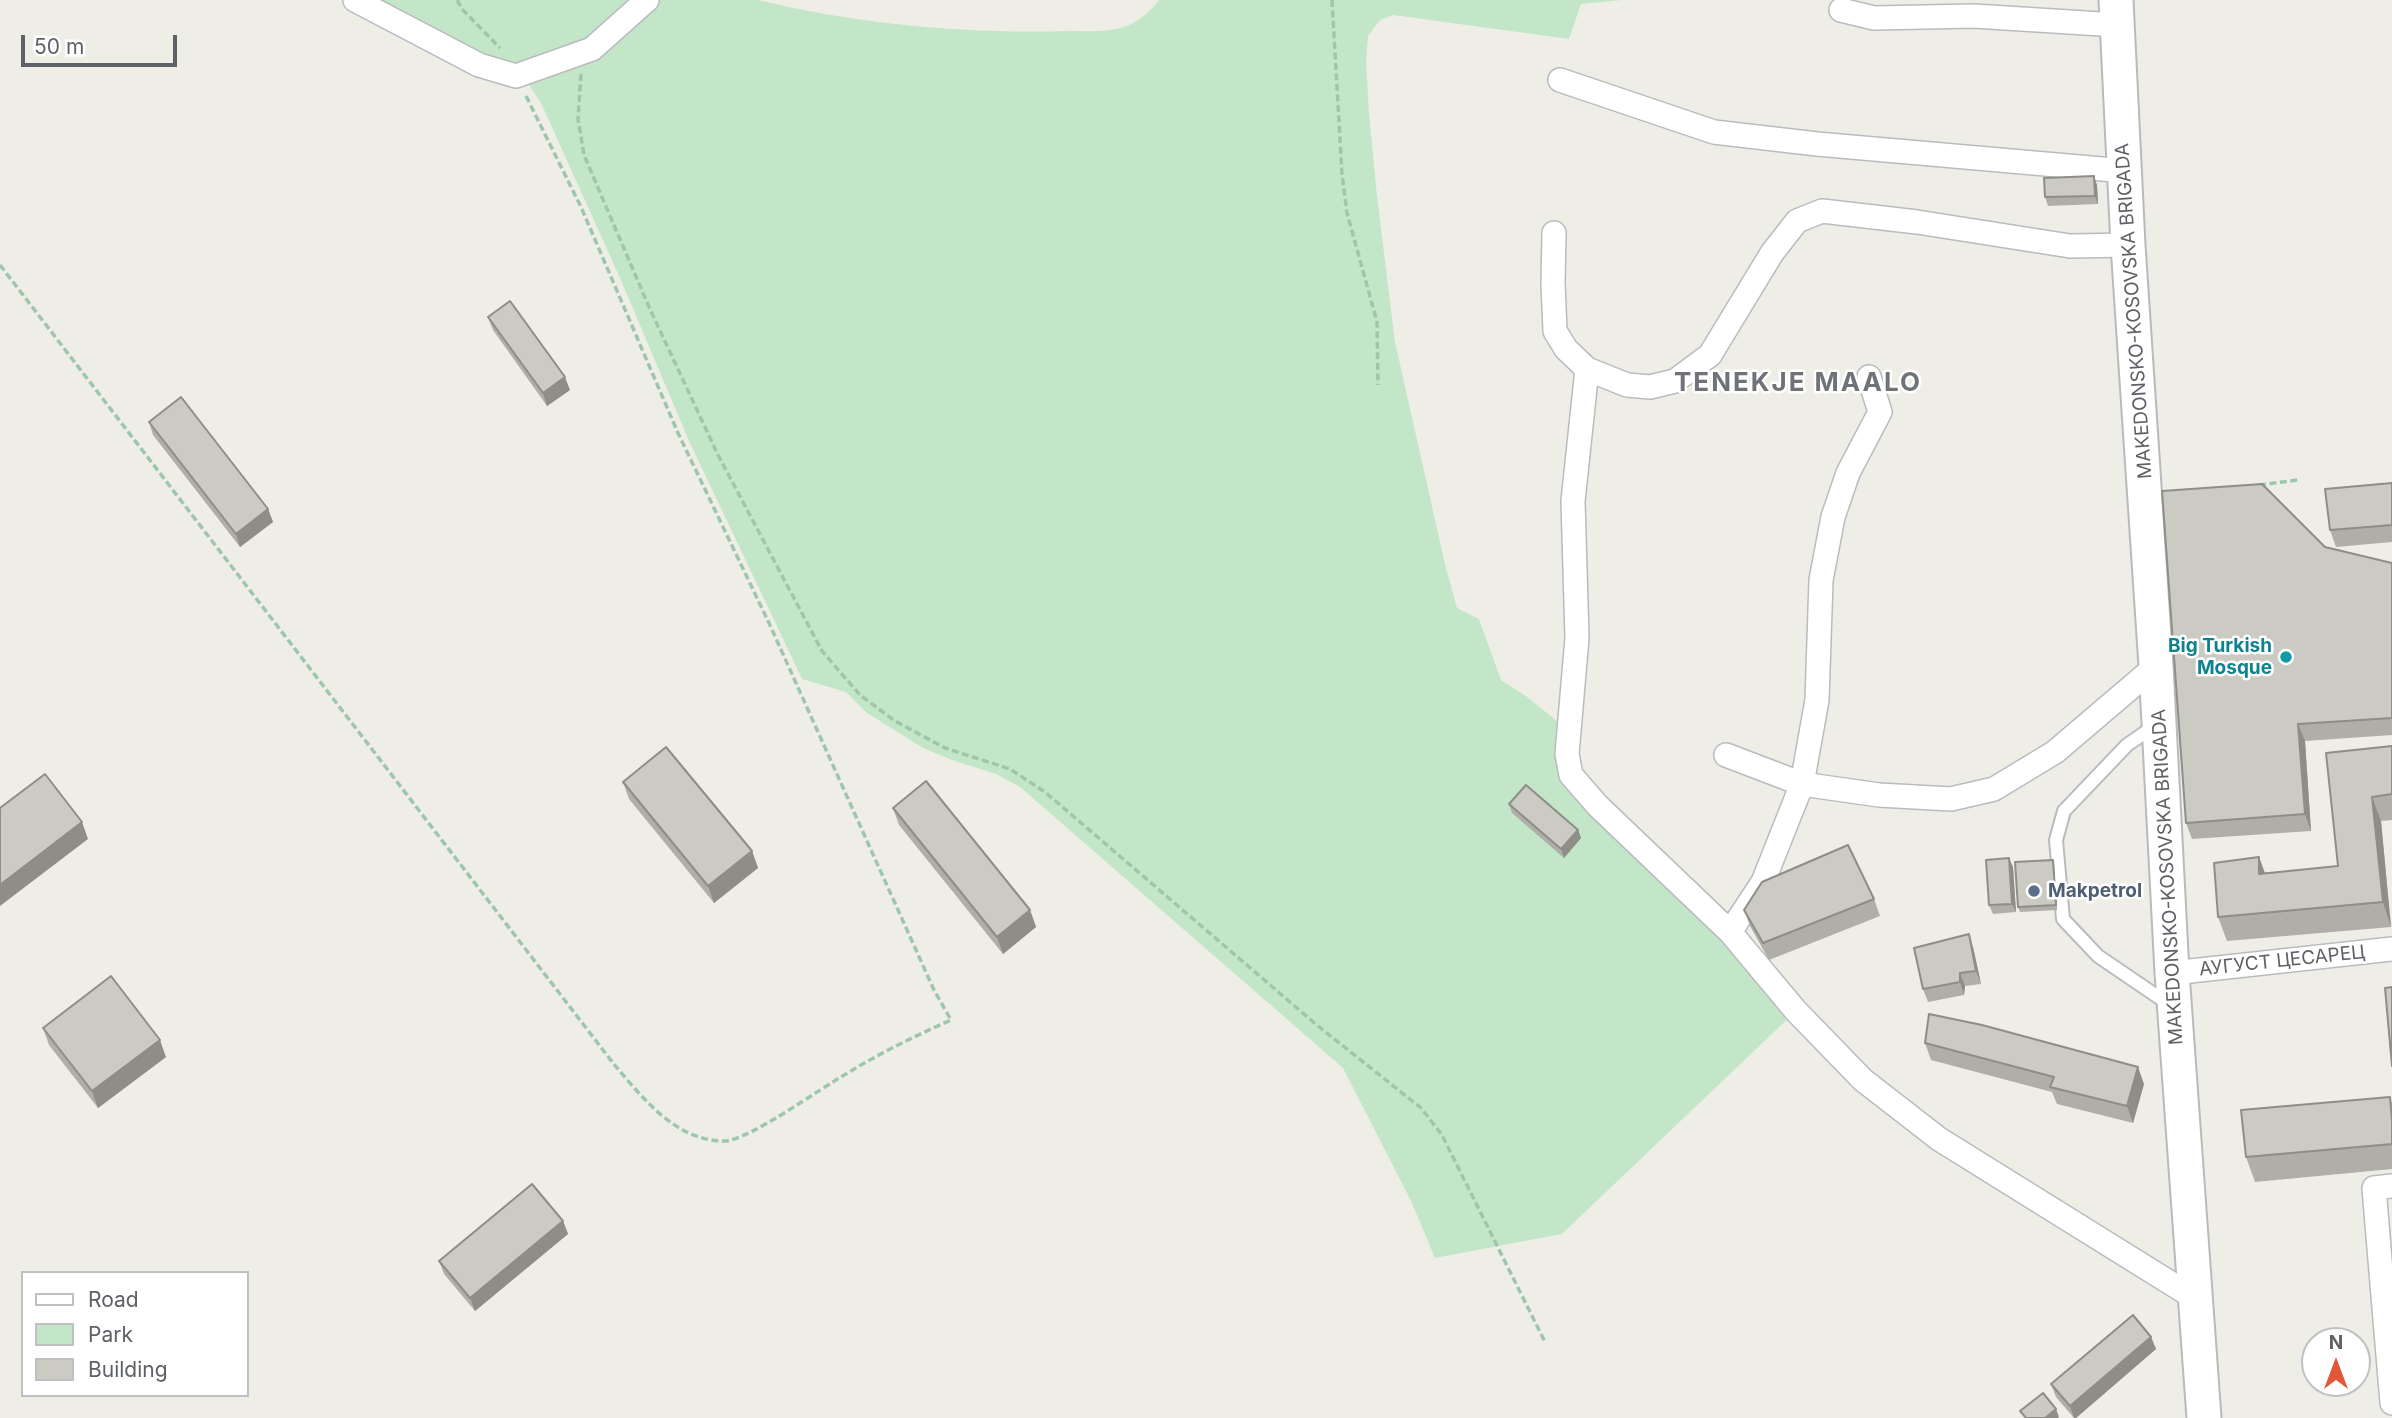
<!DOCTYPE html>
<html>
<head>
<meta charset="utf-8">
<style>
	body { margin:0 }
	#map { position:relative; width:2392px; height:1418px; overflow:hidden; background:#efeee6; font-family:Inter,sans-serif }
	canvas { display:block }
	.legend { position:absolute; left:21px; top:1271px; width:228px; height:126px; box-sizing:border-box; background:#fff; border:2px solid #bfc0c2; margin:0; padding:9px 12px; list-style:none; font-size:21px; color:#5e6166 }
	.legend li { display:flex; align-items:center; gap:14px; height:35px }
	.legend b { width:35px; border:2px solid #bfc0c2 }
	.north { position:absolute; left:2301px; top:1327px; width:70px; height:70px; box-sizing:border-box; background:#fff; border:2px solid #bfc0c2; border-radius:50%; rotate:0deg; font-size:19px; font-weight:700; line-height:28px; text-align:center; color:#5e6166 }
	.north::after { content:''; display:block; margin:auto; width:24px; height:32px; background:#e25739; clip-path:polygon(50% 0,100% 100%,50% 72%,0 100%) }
	.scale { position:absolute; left:21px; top:35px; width:156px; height:32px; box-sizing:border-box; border:4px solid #5e6166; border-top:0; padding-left:9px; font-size:21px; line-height:24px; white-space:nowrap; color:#5e6166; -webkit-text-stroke:5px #fff; paint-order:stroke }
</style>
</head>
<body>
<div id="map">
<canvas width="2392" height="1418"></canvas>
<ul class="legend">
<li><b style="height:9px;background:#fff"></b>Road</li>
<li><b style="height:19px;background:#c4e6c8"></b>Park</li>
<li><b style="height:19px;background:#cbcac3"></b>Building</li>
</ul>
<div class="north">N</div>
<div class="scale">50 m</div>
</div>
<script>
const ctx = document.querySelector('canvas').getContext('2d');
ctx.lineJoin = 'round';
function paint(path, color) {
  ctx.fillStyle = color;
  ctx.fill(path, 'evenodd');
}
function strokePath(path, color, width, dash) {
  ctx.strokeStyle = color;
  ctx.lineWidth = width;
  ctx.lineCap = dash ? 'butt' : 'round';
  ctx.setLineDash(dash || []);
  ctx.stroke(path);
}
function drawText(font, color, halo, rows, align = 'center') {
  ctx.font = font + ' Inter,sans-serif';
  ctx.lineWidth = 5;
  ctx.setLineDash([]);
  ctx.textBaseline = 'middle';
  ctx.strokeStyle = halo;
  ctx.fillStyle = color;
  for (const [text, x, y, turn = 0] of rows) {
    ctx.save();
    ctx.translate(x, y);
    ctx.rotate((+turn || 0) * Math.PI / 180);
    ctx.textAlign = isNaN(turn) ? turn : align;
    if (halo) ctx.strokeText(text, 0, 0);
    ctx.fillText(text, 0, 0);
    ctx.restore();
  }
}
paint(new Path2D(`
	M377 0H758C856 24 966 34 1067 31 1086 31 1113 33 1131 24 1141 19 1152 10 1159 0H1622L1581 4 1569 39 1393 15 1380 20 1368 36 1366 62 1369 113 1377 196 1395 342 1445 564 1457 608 1479 619 1501 680 1526 696 1568 730V764L1796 1011 1562 1234 1435 1258 1411 1201 1343 1068 1020 787 996 774 952 760 923 748 867 713 846 692 802 679 689 441 620 278 541 103 525 79 510 66 421 25Z`), '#c4e6c8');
const lane = new Path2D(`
	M2156 725 2127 745 2064 811 2056 840 2063 919 2098 956 2170 1005`);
const street = new Path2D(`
	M355 0 479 65 516 76 592 49 647 0
	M1841 10 1874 18 1974 16 2117 25
	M1560 80 1714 132 1817 144 2125 171
	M1554 233 1553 283 1555 331 1566 349 1587 369 1627 385 1650 387 1675 381 1710 355 1772 253 1797 221 1822 211 1917 222 2070 246 2128 245
	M1587 369 1573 501 1577 638 1567 754 1571 775 1598 806 1730 932 1796 1011 1863 1080 1939 1139 2193 1297
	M1726 755 1802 784 1879 795 1951 799 1994 789 2055 752 2156 666
	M1730 932 1763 882 1802 784 1817 700 1821 580 1833 517 1848 473 1880 412 1869 377
	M2172 973 2392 949
	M2392 1186 2374 1188 2392 1403`);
const secondary = new Path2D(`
	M2116 0 2128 245 2156 666 2172 973 2204 1418`);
strokePath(lane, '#b9bbbf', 16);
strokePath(street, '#b9bbbf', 26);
strokePath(secondary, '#b8babf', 37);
strokePath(new Path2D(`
	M457 0 463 10 500 48
	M1332 0 1342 174 1347 213 1377 322 1378 385
	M581 74 578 119 584 155 649 307 718 455 822 651 860 695 895 721 945 748 1010 769 1045 792 1318 1026 1421 1108 1442 1135 1545 1342
	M0 265 613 1063C641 1096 675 1141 724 1141 748 1141 821 1088 846 1074 880 1053 915 1036 951 1020L934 990 769 623 678 433 581 207 525 94
	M2259 485 2298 480`), '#9ec6ad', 3.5, [7, 3.5]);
strokePath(lane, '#fff', 12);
strokePath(street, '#fff', 23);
strokePath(secondary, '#fff', 33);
paint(new Path2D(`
	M2097 185 2098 204 2048 206 2045 197Z
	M488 317 570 390 547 406 493 330Z
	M149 422 268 509 273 522 240 547 153 435Z
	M2392 483V542L2336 547 2330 530Z
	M2325 547 2392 563V735L2305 741 2311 831 2192 839 2186 823Z
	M2392 746V820L2381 821 2391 927 2227 941 2218 917 2259 857 2265 873 2338 866Z
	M623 782 752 851 758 868 714 903 629 799Z
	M1509 804 1578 830 1581 838 1564 858 1512 813Z
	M893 808 1030 910 1036 927 1003 954 899 825Z
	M2054 864 2057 910 2020 912 2018 907Z
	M2013 867 2016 912 1993 914 1989 905Z
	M1874 899 1880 916 1769 960 1750 926 1744 910Z
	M1973 947 1981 984 1965 986 1964 995 1928 1002 1923 989Z
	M43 1028 166 1057 98 1108 49 1045Z
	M1925 1043 2144 1084 2133 1123 2057 1104 2052 1092 1931 1060Z
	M2390 1097 2392 1103V1169L2255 1182 2246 1157Z
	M563 1221 568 1234 475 1311 444 1274 439 1261Z
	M2151 1337 2156 1349 2076 1418H2074L2056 1397 2051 1384Z`), '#afaea8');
paint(new Path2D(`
	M2094 176 2097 185 2098 204 2095 196Z
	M565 377 570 390 547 406 543 393Z
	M268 509 273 522 240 547 236 534Z
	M2298 724 2305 741 2311 831 2305 814Z
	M2372 797 2381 821 2391 927 2383 902Z
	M82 822 88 839 0 906V885Z
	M1578 830 1581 838 1564 858 1561 849Z
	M752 851 758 868 714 903 708 886Z
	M2259 857 2268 882 2259 874Z
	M2009 858 2013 867 2016 912 2012 904Z
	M2053 860 2054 864 2057 910 2056 905Z
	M1030 910 1036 927 1003 954 997 937Z
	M1969 934 1973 947 1981 984 1976 971Z
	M1960 973 1965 986 1964 995 1960 982Z
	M160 1040 166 1057 98 1108 92 1091Z
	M2138 1067 2144 1084 2133 1123 2127 1106Z
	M563 1221 568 1234 475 1311 470 1298Z
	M2151 1337 2156 1349 2076 1418H2074L2070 1406Z
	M2056 1409 2059 1417 2058 1418H2045Z`), '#8e8d88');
const building = new Path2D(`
	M2094 176 2095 196 2045 197 2044 178Z
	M510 301 565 377 543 393 488 317Z
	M181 397 268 509 236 534 149 422Z
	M2392 483V525L2330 530 2325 489Z
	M2262 484 2325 547 2392 563V718L2298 724 2305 814 2186 823 2162 491Z
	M2392 746V794L2372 797 2383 902 2218 917 2214 863 2259 857V874L2338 866 2326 753Z
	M666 747 752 851 708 886 623 782Z
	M45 774 82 822 0 885V808Z
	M926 781 1030 910 997 937 893 808Z
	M1526 785 1578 830 1561 849 1509 804Z
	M1848 845 1874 899 1763 943 1744 910 1762 882Z
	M2009 858 2012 904 1989 905 1986 860Z
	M2053 860 2056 905 2018 907 2015 862Z
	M1969 934 1976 971 1960 973V982L1923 989 1914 948Z
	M111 976 160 1040 92 1091 43 1028Z
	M2392 987V1066L2385 988Z
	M1929 1014 1982 1025 2138 1067 2127 1106 2050 1087 2054 1077 1925 1043Z
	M2390 1097 2392 1121V1144L2246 1157 2241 1110Z
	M532 1184 563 1221 470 1298 439 1261Z
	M2133 1315 2151 1337 2070 1406 2051 1384Z
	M2043 1393 2056 1409 2045 1418H2026L2020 1411Z`);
paint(building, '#cbcac3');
strokePath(building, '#8e8d88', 2);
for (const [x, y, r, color] of [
	[2286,657,7,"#0f9aa8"],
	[2034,891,7,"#5c6f8a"]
]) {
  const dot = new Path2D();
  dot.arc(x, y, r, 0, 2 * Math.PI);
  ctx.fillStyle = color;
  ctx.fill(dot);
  strokePath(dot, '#fff', 2.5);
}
drawText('19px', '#5e6166', '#fff', [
	["MAKEDONSKO-KOSOVSKA BRIGADA",2134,311,-94],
	["MAKEDONSKO-KOSOVSKA BRIGADA",2168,877,-93],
	["АУГУСТ ЦЕСАРЕЦ",2282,961,-6]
]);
drawText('bold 19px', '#0d838f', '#fff', [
	["Big Turkish",2272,646],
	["Mosque",2272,668]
], 'right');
drawText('bold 19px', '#4e5e75', '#fff', [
	["Makpetrol",2048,891]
], 'left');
ctx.letterSpacing = '2px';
drawText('bold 26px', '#6f7378', '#fff', [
	["TENEKJE MAALO",1798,383]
]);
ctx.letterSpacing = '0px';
</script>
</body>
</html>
